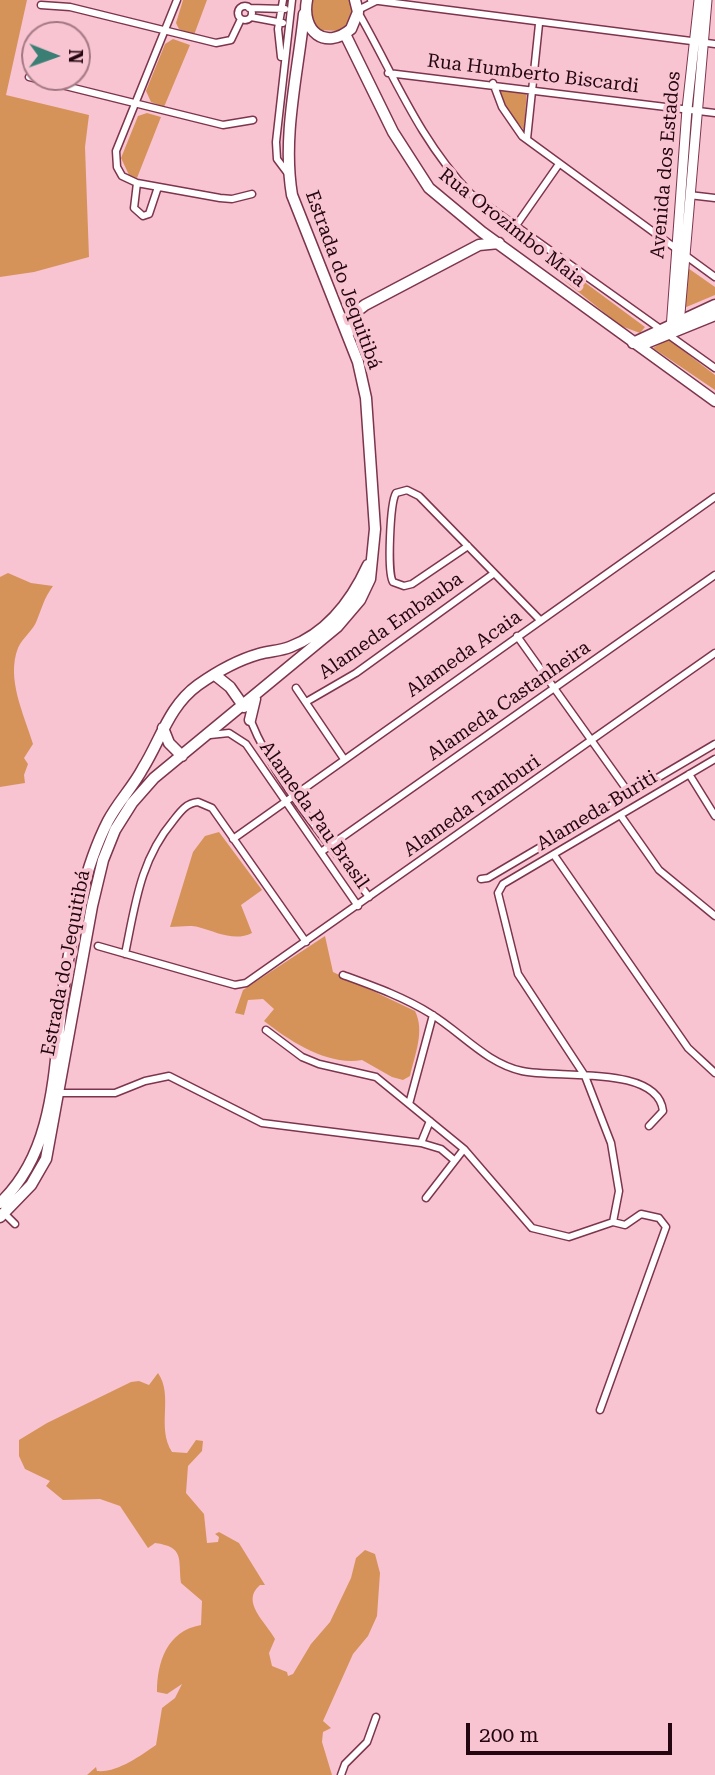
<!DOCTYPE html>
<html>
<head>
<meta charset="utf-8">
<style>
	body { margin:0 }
	#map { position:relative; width:715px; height:1775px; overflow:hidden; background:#f8c4d2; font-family:"Roboto Serif",serif }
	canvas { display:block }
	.north { position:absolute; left:21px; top:21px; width:70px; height:70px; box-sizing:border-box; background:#f8c4d2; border:2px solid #a37884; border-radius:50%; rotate:91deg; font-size:19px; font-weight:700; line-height:28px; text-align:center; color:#230610 }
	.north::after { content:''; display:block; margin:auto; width:24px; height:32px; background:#3b7f74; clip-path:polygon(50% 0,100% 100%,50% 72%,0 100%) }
	.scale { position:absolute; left:466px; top:1723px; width:206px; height:32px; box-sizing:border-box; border:4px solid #230610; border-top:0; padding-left:9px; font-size:21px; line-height:24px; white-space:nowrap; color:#230610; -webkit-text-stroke:5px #f8c4d2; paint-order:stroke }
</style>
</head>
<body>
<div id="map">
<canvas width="715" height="1775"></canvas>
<div class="north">N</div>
<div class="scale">200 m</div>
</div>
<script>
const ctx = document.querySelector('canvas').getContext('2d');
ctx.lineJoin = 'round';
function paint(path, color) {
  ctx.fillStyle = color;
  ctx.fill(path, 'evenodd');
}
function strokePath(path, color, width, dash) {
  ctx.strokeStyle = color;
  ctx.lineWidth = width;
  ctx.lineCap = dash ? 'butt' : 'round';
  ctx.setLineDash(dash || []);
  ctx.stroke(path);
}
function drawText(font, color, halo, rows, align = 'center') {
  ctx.font = font + ' "Roboto Serif",serif';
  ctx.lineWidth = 7;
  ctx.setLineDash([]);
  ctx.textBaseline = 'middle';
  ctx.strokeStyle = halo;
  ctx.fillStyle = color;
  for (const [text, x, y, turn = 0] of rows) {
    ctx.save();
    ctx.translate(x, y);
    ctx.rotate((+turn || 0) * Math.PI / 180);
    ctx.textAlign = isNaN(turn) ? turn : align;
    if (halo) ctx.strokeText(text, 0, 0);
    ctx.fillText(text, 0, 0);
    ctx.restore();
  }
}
paint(new Path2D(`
	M0 0H27L6 95 89 115 85 147 89 257 34 272 0 277Z
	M183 0H207L194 35 179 29 176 23Z
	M313 0H349C355 13 351 24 339 31L319 30 311 19Z
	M173 39 190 45 164 107 151 102 146 91 165 44Z
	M498 85 527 89 524 130 507 110Z
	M147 113 161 117 137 178 129 175 121 158 138 116Z
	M685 266 715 287V295L684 308Z
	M564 267 645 327 640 333 621 326 561 278Z
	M668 339 715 375V390L653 348Z
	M8 573 31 583 53 586C44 598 42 608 37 620 33 631 23 637 18 648 6 679 24 714 33 744L24 758 28 764 24 775 25 783 0 787V577Z
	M219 832 262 890 241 905 252 933C234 942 217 932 198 927 190 925 179 927 170 927L193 852 205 836Z
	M325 936 333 972 415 1011C425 1031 415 1054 410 1076L403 1080 392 1077 362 1060C328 1066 291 1042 264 1021L274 1009 263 999 248 1000 244 1015 235 1013 243 990Z
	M158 1373C174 1396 156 1427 172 1452L187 1453 196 1440 203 1441 202 1451 188 1466 186 1493 204 1514 207 1543 218 1542 219 1537 215 1534 219 1532 239 1543 265 1585H260C240 1602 266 1622 275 1639L269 1653 272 1666 287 1672 288 1676 293 1674 311 1644 330 1622 351 1578 356 1558 365 1550 375 1554 380 1573 377 1616 368 1636 353 1654 323 1721 331 1728 323 1732 322 1742 332 1775H87L96 1767 97 1771C117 1773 140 1756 156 1745L162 1708 175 1698 182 1684 167 1694 157 1692C157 1662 167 1631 201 1625L202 1601 181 1583C178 1559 185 1547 155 1543L148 1548 120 1506 100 1499 63 1500 46 1486 50 1481 25 1469 19 1456V1440L47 1423 131 1382 139 1381 149 1385Z`), '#d69359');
const street = new Path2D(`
	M177 0 116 151 117 167 122 176 137 183 220 198 232 199 252 194
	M371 0 715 44
	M41 5 70 7 216 43 231 40 241 19
	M238 13a7 7 0 1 1 14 0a7 7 0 1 1-14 0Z
	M249 8 285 9
	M358 10 376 1
	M358 12C394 75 419 140 471 194L715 368
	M251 17 283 23
	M281 57 278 29 283 0
	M388 73 715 113
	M29 77 223 125 253 120
	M493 83 502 107 522 136 715 277
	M527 139 539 24
	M289 175 277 159 276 142 292 0
	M137 183 134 208 143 216 149 214 158 187
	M689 195 715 198
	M515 227 559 164
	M468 546 412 584 404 586 393 582C387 573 390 503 396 493L407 490 419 496 540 620
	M517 636 629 793
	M296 688 344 759
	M306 702 356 673 493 574
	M250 719C276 784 328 841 369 897
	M210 735 229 733 246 744 358 906
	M689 774 715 816
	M621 816 659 870 715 916
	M233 839 715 497
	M321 852 715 575
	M554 855 688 1048 715 1073
	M481 879 488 878 715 744
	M98 946 217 980 235 985 246 983 715 653
	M125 954C135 906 140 860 173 821 180 812 186 803 198 802L212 808 306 942
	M343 975C373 986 404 997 431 1014 462 1033 486 1063 522 1071 555 1079 658 1064 663 1111L649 1126
	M266 1030 302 1057 319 1064 376 1077 464 1149 532 1228 569 1237 613 1222
	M60 1093H115L145 1081 169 1076 262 1123 421 1143 441 1149 454 1160
	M409 1104 433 1015
	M421 1143 430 1121
	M426 1198 464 1149
	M4 1213 15 1224
	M613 1222 619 1191 611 1143 585 1076 518 974 498 893 503 884 715 759
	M600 1410 666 1227 659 1218 641 1214 625 1225 613 1222
	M341 1775 345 1764 367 1742 376 1717`);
const secondary = new Path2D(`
	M679 325 707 0
	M671 329 687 109 699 0`);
const primary = new Path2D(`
	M307 0C301 31 325 51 351 29L358 12 355 0
	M345 34 393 132 429 188 482 232 715 401
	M348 334 352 315 365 305 479 245 499 243
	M633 343 715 305
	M641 345 715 315
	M215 675 230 687 244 707
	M250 720 255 699
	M163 728 169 743 182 756
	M0 1203C60 1147 53 1055 65 979 73 927 84 868 108 821 118 802 133 787 143 768 161 739 169 706 198 685 215 673 238 660 259 654 269 651 280 651 290 647 327 633 352 600 368 565
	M0 1217 31 1185 46 1159 92 906 103 860 115 830 132 803 154 778 337 627 360 600 370 579 375 529 366 398 358 362 292 195C282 136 298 73 304 14`);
strokePath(street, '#7d354e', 9);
strokePath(secondary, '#7d354e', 11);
strokePath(primary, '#7d354e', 13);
strokePath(street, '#fff', 6);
strokePath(secondary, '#fff', 9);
strokePath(primary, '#fff', 10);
drawText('19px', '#230610', '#f8c4d2', [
	["Rua Humberto Biscardi",533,74,7],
	["Avenida dos Estados",666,165,-85],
	["Rua Orozimbo Maia",512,228,38],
	["Estrada do Jequitibá",343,280,70],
	["Alameda Embauba",391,626,-35],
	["Alameda Acaia",464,654,-35],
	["Alameda Castanheira",509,701,-35],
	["Alameda Tamburi",472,806,-35],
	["Alameda Buriti",597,811,-31],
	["Alameda Pau Brasil",314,815,55],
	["Estrada do Jequitibá",66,963,-79]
]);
</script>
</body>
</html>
